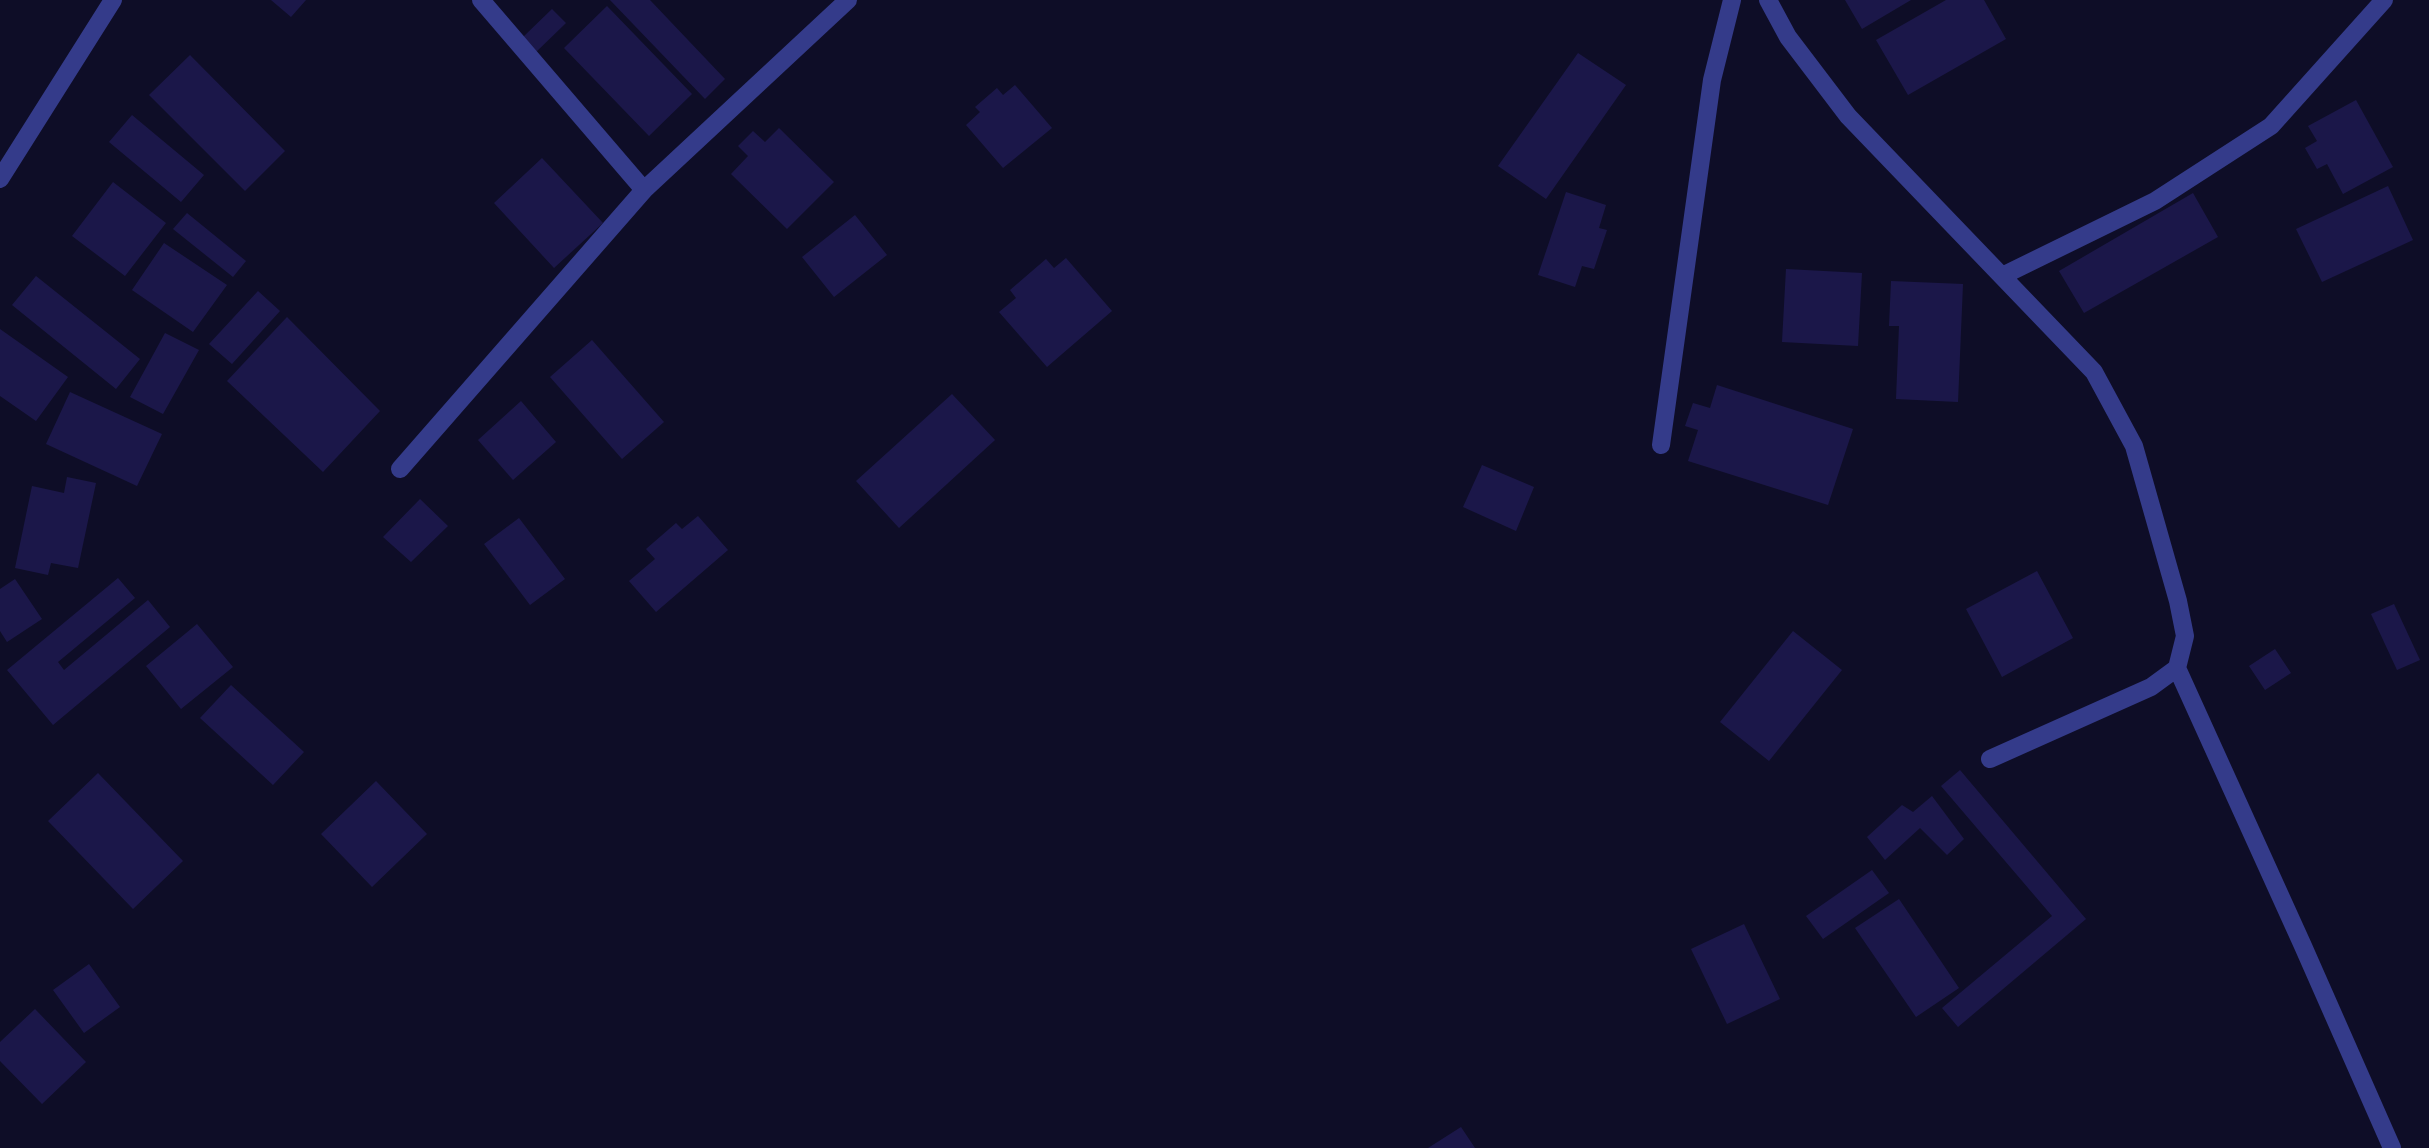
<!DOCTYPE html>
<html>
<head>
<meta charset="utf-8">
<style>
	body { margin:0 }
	canvas { display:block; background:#0e0d27 }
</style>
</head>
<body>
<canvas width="2429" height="1148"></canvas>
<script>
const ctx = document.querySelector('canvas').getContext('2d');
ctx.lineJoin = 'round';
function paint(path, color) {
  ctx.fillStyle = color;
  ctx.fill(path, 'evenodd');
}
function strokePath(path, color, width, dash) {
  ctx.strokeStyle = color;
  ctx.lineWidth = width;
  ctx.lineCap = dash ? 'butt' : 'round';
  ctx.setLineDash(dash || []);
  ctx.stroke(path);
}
paint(new Path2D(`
	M271 0H306L291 17Z
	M610 0H650L725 79 705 99Z
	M1845 0H1911L1862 29Z
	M1946 0H1984L2006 39 1908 95 1876 40Z
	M607 6 692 94 649 136 564 48Z
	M552 9 566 23 533 55 523 37Z
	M1578 53 1626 85 1546 199 1498 166Z
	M190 55 285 151 245 191 149 95Z
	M1015 85 1052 128 1003 168 966 125 980 112 975 107 997 88 1003 95Z
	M2356 100 2393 167 2343 194 2327 164 2317 169 2305 148 2317 141 2308 126Z
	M132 115 204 175 181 202 109 142Z
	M779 128 834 182 787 229 731 174 748 156 738 146 753 131 765 142Z
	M542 158 603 223 554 268 494 203Z
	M113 182 166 223 125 276 72 236Z
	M2388 186 2413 240 2322 282 2296 229Z
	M1566 192 1606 205 1599 228 1607 230 1594 269 1582 266 1575 287 1538 275Z
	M2193 193 2218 237 2084 313 2059 271Z
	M187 213 246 261 233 277 173 229Z
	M855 215 887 255 834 297 802 257Z
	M164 243 227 285 193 332 132 290Z
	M1066 258 1112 311 1047 367 999 312 1016 298 1010 290 1046 259 1054 268Z
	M1786 269 1862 273 1858 346 1782 342Z
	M36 276 140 359 116 389 12 305Z
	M1891 281 1963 284 1958 402 1896 399 1899 326H1889Z
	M258 291 280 311 232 364 209 344Z
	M287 317 380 411 323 472 227 381Z
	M0 329 68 377 36 421 0 396Z
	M165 333 199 350 163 414 130 397Z
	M592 340 664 422 622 459 550 377Z
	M1717 385 1853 429 1828 505 1688 461 1698 430 1685 426 1693 403 1710 408Z
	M70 392 162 434 137 486 46 444Z
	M952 394 995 440 899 528 856 481Z
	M521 401 556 442 513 480 478 440Z
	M1482 465 1534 487 1516 531 1463 507Z
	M67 477 96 483 78 568 51 563 48 575 15 568 32 486 64 493Z
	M420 499 448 526 411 562 383 537Z
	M698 516 728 550 656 612 629 581 655 559 646 549 676 523 682 529Z
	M519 518 565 579 530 605 484 544Z
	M2037 571 2073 638 2002 677 1966 609Z
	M118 578 135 598 58 662 64 670 148 600 170 627 53 725 7 670Z
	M15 579 42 619 7 642 0 631V589Z
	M2394 604 2420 660 2397 670 2371 614Z
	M197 624 233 667 181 709 146 666Z
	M1793 631 1842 670 1769 761 1720 722Z
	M2275 649 2291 673 2265 690 2249 666Z
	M231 685 304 752 273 785 200 718Z
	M1960 770 2086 919 1958 1027 1942 1008 2052 916 1941 786Z
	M98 773 183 861 133 909 48 821Z
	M376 781 427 834 372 887 321 834Z
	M1932 796 1964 839 1947 855 1920 828 1885 860 1867 837 1902 805 1913 812Z
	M1872 870 1889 893 1823 939 1806 916Z
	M1899 899 1959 988 1916 1017 1855 928Z
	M1744 924 1780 999 1727 1024 1691 949Z
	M89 964 120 1007 84 1033 53 990Z
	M35 1009 86 1062 42 1104 0 1061V1042Z
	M1461 1127 1475 1148H1428Z`), '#1b1749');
strokePath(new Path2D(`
	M481 0 644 190
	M1768 0 1788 37 1848 116 2094 372 2134 446 2178 601 2185 636 2177 668 2151 687 1990 759
	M0 179 113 0
	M2002 276 2155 201 2271 126 2384 0
	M1661 445 1712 80 1732 0
	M400 469 644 190 848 0
	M2177 668 2303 946 2392 1148`), '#343b8a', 18);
</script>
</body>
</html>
